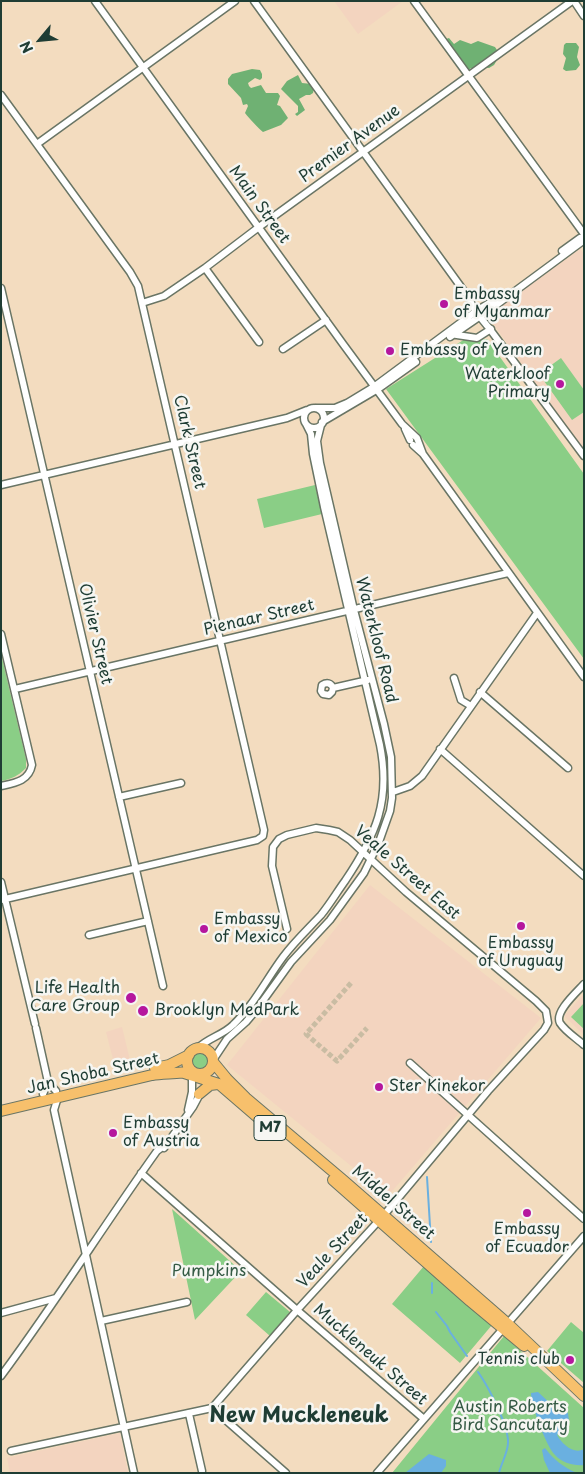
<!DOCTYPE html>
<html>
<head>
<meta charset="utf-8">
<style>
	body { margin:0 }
	#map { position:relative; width:585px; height:1474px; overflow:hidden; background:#f3dcbf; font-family:"Playpen Sans",sans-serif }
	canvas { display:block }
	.frame { position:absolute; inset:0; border:2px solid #1f3d34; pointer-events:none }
	.north { position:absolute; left:15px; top:15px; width:50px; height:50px; -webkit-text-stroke:4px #f6f6f2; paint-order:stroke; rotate:242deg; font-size:14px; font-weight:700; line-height:20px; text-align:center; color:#1f3d34 }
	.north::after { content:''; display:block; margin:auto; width:18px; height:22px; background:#1f3d34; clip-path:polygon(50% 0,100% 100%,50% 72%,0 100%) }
</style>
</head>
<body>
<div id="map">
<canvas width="585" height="1474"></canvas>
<div class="frame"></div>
<div class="north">N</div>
</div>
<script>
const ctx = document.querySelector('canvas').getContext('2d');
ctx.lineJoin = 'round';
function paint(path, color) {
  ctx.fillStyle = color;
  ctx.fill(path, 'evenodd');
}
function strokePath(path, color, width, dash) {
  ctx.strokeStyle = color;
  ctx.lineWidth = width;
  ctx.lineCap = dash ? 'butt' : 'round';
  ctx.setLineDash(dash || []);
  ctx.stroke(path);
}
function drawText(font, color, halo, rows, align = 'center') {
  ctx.font = font + ' "Playpen Sans",sans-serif';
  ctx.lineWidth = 5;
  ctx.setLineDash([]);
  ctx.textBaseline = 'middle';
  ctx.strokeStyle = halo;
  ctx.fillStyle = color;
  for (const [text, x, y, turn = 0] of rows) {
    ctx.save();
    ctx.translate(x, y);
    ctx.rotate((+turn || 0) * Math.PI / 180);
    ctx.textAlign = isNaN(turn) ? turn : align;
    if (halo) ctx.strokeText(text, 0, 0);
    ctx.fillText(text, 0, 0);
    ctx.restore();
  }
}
paint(new Path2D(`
	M334 1H403L358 34Z
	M580 249 584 254V452L488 316Z
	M370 885 541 1018 388 1196 227 1065Z
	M584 994V1035L564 1016Z
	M122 1027 130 1060 125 1064 115 1067 106 1032Z
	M120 1433 128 1473H10L7 1458Z`), '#f3d4bf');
paint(new Path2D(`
	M465 339H487L584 474V659L386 389Z
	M561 358 584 390V412L572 420 539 374Z
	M315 485 322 514 264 528 257 499Z
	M1 654 26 759V768C18 776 12 779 1 781Z
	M584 1003V1029L571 1017Z
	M189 1061a10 10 0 1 1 20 0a10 10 0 1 1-20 0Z
	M172 1209 241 1271 195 1320Z
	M424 1266 492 1325 460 1363 392 1304Z
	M266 1292 290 1312 270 1336 246 1315Z
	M571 1322 584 1333V1383L547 1351Z
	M504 1336 584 1408V1473H392Z`), '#8ace86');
paint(new Path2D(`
	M449 38 454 44 460 40 471 44 478 41 495 47 497 50V60L494 65 489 68 478 66 474 70 471 68 468 71 447 44 446 39Z
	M566 43H576L579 47 577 57 580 65 576 70 566 71 563 69 566 58 563 54 564 45Z
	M252 69 260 70 262 74V78L260 80 255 78 248 83 249 86 251 88 261 85 266 93H278L280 96 277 105 280 106 288 118 281 125 263 132C259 129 249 118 245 113L248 106 247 104 243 105 241 98 228 84V79L232 74Z
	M298 75 302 83 312 84 314 88 313 93 310 95H306L299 99 305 110 297 116 295 114 298 112V106L281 89 287 81Z`), '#6fb173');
paint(new Path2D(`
	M538 1392 552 1405 568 1413 569 1421 557 1435C562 1444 574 1455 584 1449V1465C574 1466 562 1463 555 1455 546 1446 531 1405 531 1393Z
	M545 1448C554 1460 563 1467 577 1473H550L544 1460 542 1450Z
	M429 1454 446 1460V1466L441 1473H405Z`), '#6ab0e0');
strokePath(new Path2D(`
	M427 1177 431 1242
	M432 1293V1283
	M436 1312 447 1326 450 1332 467 1356
	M478 1372C488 1386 509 1426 508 1443 508 1452 501 1464 499 1473`), '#6ab0e0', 2);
strokePath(new Path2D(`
	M351 983 306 1034 337 1061 367 1028`), '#c9bca3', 5, [5, 2.5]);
const minor = new Path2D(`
	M95 1 343 344 402 424 417 438 423 454
	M254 1 469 298 475 311
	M414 1 584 234
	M574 1 584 16
	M1 95 130 272 138 286 264 830 263 836 257 840 1 900
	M37 144 235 1
	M562 251 580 238
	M205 268 259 342
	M1 288 163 986
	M142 303 164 296 205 268 259 227 572 1
	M481 308 499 297
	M484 314 583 241
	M480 317 489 328 584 456
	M450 334 477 338 491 329
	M450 337 479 317
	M283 349 326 320
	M316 408H335L347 403 375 386 475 312
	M304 418a10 10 0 1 1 20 0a10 10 0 1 1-20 0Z
	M322 422 378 389 416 362
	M405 429 410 440
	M413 445 423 454 584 677
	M1 485 287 418 307 410
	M1 634 32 765C29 781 15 783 1 786
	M454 678 461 700 471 706
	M333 688 332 692 329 695 323 694 321 691 322 685C327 682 331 683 333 688L368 680
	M15 689 508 573
	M480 692 568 768
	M440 749 584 876
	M393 792 410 786 422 776 537 613
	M119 797 181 783
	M1 882 35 1024
	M89 935 148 921
	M584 984C577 992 554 1012 560 1023 565 1031 576 1038 584 1045
	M36 1028 48 1082 56 1091
	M198 1048C208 1038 223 1035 233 1025 253 1006 266 980 283 957 294 942 308 929 321 915 330 904 337 892 345 881 376 835 391 801 380 745L324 507 313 454 311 434 306 424
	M213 1060 227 1039 246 1022 257 1009 291 962 330 920 364 873 379 842 390 811 392 798 391 757 384 724 354 610 320 463 317 441 321 425
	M410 1063 584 1219
	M43 1094 48 1082
	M58 1097 54 1110 134 1473
	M188 1110 192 1092V1073
	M164 1148 193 1107 201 1092
	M141 1173 297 1310 424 1419
	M1 1313 56 1298
	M101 1321 187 1302
	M1 1376C56 1302 104 1225 157 1151L165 1145
	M212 1408 299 1308 384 1215 488 1091 544 1030 548 1023 546 1011 536 1001 406 892 350 840 338 832 329 830 316 828 287 835 279 839 273 847 272 866 287 929
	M212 1408 286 1473
	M189 1414 202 1471
	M11 1451 212 1408
	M377 1473 584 1236`);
const primary = new Path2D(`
	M187 1061a13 13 0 1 1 26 0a13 13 0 1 1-26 0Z
	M213 1062 227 1079 246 1098 343 1180 507 1323 584 1396
	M155 1068 169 1065 189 1055
	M184 1073 219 1084 277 1134
	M199 1094 210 1085 218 1084
	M1 1111 152 1075C163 1073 181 1074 190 1071
	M333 1180 470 1301 524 1346`);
strokePath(minor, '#697565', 9);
strokePath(primary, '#697565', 12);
strokePath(minor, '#fff', 6);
strokePath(primary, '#f7c06c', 10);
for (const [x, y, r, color] of [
	[444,304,5,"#b5179e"],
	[390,351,5,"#b5179e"],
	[560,384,5,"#b5179e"],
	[521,926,5,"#b5179e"],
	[204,929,5,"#b5179e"],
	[131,998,6,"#b5179e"],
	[143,1011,6,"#b5179e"],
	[379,1087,5,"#b5179e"],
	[113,1133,5,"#b5179e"],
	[527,1213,5,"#b5179e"],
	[570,1360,5,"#b5179e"]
]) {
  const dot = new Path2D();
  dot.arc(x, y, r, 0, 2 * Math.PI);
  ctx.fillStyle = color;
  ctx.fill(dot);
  strokePath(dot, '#f6f6f2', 2);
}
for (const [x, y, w] of [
	[270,1128,32]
]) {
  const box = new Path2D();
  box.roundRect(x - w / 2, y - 12.5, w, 25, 4);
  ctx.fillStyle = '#f6f6f2';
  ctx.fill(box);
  strokePath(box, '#1f3d34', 1);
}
drawText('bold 15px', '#1f3d34', null, [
	["M7",270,1128]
]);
drawText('16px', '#1f3d34', '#f6f6f2', [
	["Premier Avenue",350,144,-36],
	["Main Street",259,205,54],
	["Clark Street",189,442,77],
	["Pienaar Street",259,618,-13],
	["Olivier Street",95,634,77],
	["Waterkloof Road",376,640,76],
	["Veale Street East",407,873,41],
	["Jan Shoba Street",93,1074,-13],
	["Middel Street",393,1203,41],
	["Veale Street",333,1251,-47],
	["Muckleneuk Street",370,1355,41]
]);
drawText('16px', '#1f3d34', '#f6f6f2', [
	["Embassy",454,295],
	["of Myanmar",454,313],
	["Embassy of Yemen",400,351],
	["Waterkloof",550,375,"right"],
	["Primary",550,393,"right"],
	["Embassy",214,920],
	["of Mexico",214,938],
	["Embassy",521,944,"center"],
	["of Uruguay",521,962,"center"],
	["Life Health",120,989,"right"],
	["Care Group",120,1007,"right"],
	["Brooklyn MedPark",154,1011],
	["Ster Kinekor",389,1087],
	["Embassy",123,1124],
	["of Austria",123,1142],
	["Embassy",527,1230,"center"],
	["of Ecuador",527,1248,"center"],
	["Tennis club",560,1360,"right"]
], 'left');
drawText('16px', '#345a44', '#f6f6f2', [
	["Pumpkins",209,1272],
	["Austin Roberts",510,1408],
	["Bird Sancutary",510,1426]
]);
drawText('bold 21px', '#1f3d34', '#f6f6f2', [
	["New Muckleneuk",299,1416]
]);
</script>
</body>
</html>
